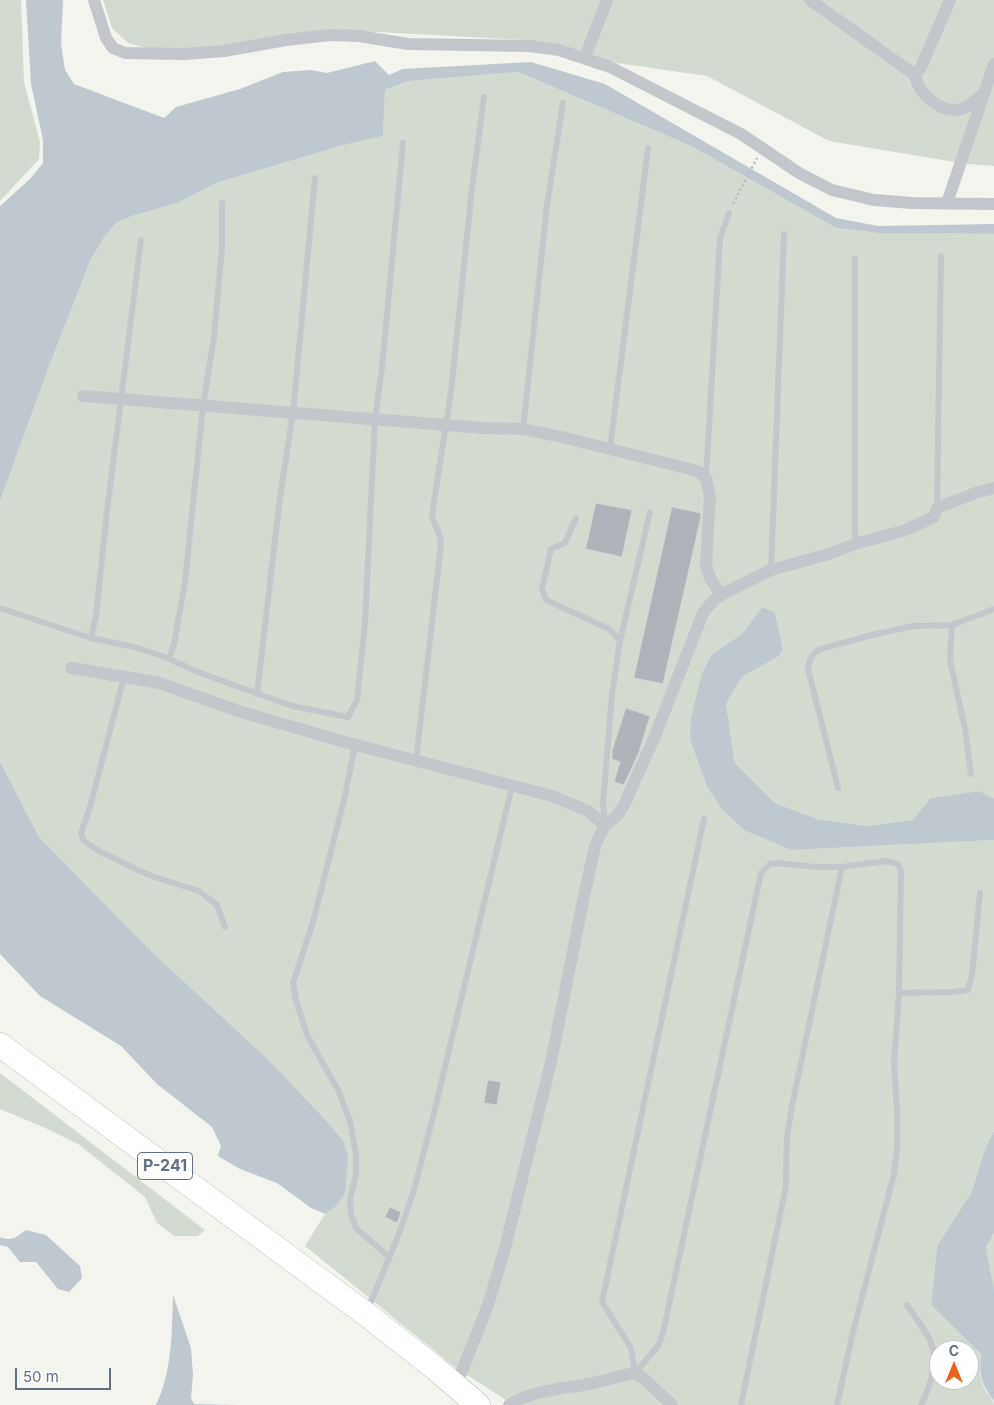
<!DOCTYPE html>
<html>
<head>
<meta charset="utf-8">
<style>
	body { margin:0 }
	#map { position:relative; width:994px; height:1405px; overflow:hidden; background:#f4f4ef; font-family:Inter,sans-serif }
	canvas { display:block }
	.north { position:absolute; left:929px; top:1340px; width:50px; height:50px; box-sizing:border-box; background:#fff; border:1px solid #c0c6cd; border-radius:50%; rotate:0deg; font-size:14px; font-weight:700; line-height:20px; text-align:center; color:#617083 }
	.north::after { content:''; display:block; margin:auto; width:18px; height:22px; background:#ee6015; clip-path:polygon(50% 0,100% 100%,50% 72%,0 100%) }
	.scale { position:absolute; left:15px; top:1368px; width:96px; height:22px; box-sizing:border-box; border:2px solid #617083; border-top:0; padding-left:6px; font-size:15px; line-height:18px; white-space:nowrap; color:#617083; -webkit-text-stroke:4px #fff; paint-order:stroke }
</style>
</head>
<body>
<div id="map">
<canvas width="994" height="1405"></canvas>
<div class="north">С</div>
<div class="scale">50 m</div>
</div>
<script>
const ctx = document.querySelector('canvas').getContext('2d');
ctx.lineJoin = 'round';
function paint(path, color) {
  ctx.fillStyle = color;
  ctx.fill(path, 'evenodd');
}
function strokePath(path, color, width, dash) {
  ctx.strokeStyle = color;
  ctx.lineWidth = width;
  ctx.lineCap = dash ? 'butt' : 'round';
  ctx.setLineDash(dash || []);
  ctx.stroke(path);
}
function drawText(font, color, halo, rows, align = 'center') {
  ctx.font = font + ' Inter,sans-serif';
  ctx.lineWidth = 5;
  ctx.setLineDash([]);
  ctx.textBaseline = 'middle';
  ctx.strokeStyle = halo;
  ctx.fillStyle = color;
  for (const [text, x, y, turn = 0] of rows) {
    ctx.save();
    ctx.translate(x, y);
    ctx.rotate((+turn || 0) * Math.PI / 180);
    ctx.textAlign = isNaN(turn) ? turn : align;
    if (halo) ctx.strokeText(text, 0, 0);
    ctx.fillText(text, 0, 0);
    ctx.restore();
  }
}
paint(new Path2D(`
	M0 0H21L24 82 40 142 39 159 0 201Z
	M103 0H994V166L967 164 829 141 707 76 617 63 525 40 360 31 165 53 128 43 112 28Z
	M518 72 691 146 836 228 878 233 994 234V798L979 791 932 798 914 820 867 826 817 819 775 803 735 763 726 704 742 677 779 656 783 649 775 612 762 607 742 634 713 653 691 718 792 850 994 840V1131L985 1149 971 1193 937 1246 931 1305 981 1354C980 1365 979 1377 984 1387 987 1394 993 1398 994 1405H514L456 1368 305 1246 325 1214 335 1207 343 1140 322 1116 269 1060 153 953 39 837 0 761V501L48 369 91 259 103 239 116 223 132 216 178 203 216 183 344 145 383 136 385 90 409 81ZM939 1350H969V1380H939Z
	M0 1073 205 1230 198 1236H174L157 1223 145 1197 78 1144 43 1127 0 1109Z
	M994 1233V1289L986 1247Z`), '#d3dbd0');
paint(new Path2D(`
	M26 0H63L61 44 65 70 74 84 164 118 176 107 240 89 283 72 311 70 327 73 375 61 389 75 403 69 531 62 605 84 836 218 878 226 994 224V234L878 233 836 228 691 146 518 72 409 81 385 90 383 136 344 145 216 183 178 203 132 216 116 223 103 239 91 259 48 369 0 501V206L30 179 43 163V140L31 84Z
	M762 607 775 612 783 649 779 656 742 677 726 704 735 763 775 803 817 819 867 826 913 820 931 798 979 791 994 798V840L792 850 744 830 722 809 707 786 690 739 691 718 702 673 713 653 742 634Z
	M0 761 39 837 153 953 269 1060 322 1116 343 1140 348 1157 345 1193 335 1207 325 1214 311 1208 277 1183 240 1169 218 1156 221 1146 212 1127 157 1084 121 1046 40 996 0 954Z
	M994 1131V1233L986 1247 994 1289V1401C981 1383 979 1376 981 1354L931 1305 937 1246 971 1193 985 1149Z
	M26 1230 46 1235 80 1266 82 1278 69 1292 58 1289 36 1262H20L8 1247 0 1245V1237C12 1242 16 1237 26 1230Z
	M173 1295 191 1348 193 1375 191 1398 194 1404 238 1405H156C172 1372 172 1332 173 1295Z`), '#bec8ce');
const building = new Path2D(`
	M596 503 632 510 622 557 586 549Z
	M672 507 701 513 700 521 663 684 634 678Z
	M626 708 650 716 639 752 624 785 614 782 620 762 612 759V751Z
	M488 1080 501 1082 497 1105 484 1103Z
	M390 1207 401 1212 397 1223 385 1217Z`);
paint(building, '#aeb4ba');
strokePath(building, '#d5d5d2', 1);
const highway = new Path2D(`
	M0 1045 366 1314 435 1368 478 1405`);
strokePath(highway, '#b5b8bc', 25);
strokePath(new Path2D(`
	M733 204 757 158`), '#bdbec1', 2.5, [2.5, 2.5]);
strokePath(new Path2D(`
	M855 259V544
	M523 429 547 205 563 103
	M610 448 648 148
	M706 478 720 238 729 213
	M937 508 941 256
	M576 518 565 543 551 549 542 589 546 600 609 629 620 641
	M771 570 784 234
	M0 608 91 638 134 647 162 656 203 674 292 706 348 717 357 700 365 623 375 419 382 368 403 143
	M952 625 950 660 965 729 971 774
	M91 638 96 616 107 511 141 240
	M169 659 174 644 185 582 203 406 214 337 222 247V203
	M124 677 90 807 81 833 84 841 97 850 136 869 154 877 199 891 217 905 225 927
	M257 694 280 497 293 413 315 178
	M355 745 345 796 313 922 293 983 296 1000 307 1035 338 1090 350 1121 356 1155V1174L350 1199 351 1214 356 1228 389 1257
	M416 761 441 544C440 528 434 528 432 515L451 392 472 188 484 97
	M838 788 808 669C809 660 812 653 820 649L876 634 914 626 952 625 994 609
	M605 824 603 803 612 694 620 641 650 512
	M899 993 952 992 968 990 972 975 980 893
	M907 1305C915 1318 929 1333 933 1349 937 1365 929 1390 921 1405
	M368 1309 400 1231 414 1190 435 1109 512 786
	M635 1373 658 1346 663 1333 761 873 770 864 778 863 815 867H842L885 861 898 864 901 871 899 993 894 1062 897 1111V1150L894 1174 853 1332 837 1405
	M635 1373 631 1348 602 1302 704 819
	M741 1405 786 1186 787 1137 792 1106 842 867`), '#c3c6ca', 6);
strokePath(new Path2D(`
	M94 0 106 38 113 48 125 53 184 54 224 51 286 40 330 35 359 36 408 44 529 46 559 50 610 67 741 134 799 173 832 190 874 200 912 203 994 204
	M810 0 915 75C918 93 938 111 957 110 967 109 977 99 984 93
	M585 57 607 0
	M915 75 921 67 950 0
	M947 203 994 64
	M83 396 484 428 523 429 566 438 690 469 699 472 706 478 710 497 706 565 710 578 721 595
	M71 668 160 683 235 710 341 741 552 796 588 811 605 825
	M456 1386 488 1305 505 1248 551 1062 583 901 595 846 605 825 617 816 624 805 655 736 703 613 714 600 726 592 771 570 829 554 855 544 903 531 934 517 937 508 978 492 994 488
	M509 1405C533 1390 561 1389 589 1384 604 1381 619 1376 635 1373L643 1378 672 1405`), '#c3c6ca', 12);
strokePath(highway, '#fff', 24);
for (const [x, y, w] of [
	[165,1166,55]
]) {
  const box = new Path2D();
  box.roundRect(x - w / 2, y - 13.5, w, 27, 4);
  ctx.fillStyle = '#fff';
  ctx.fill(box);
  strokePath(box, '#617083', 1);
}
drawText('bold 16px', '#617083', null, [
	["Р-241",165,1166]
]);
</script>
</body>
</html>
